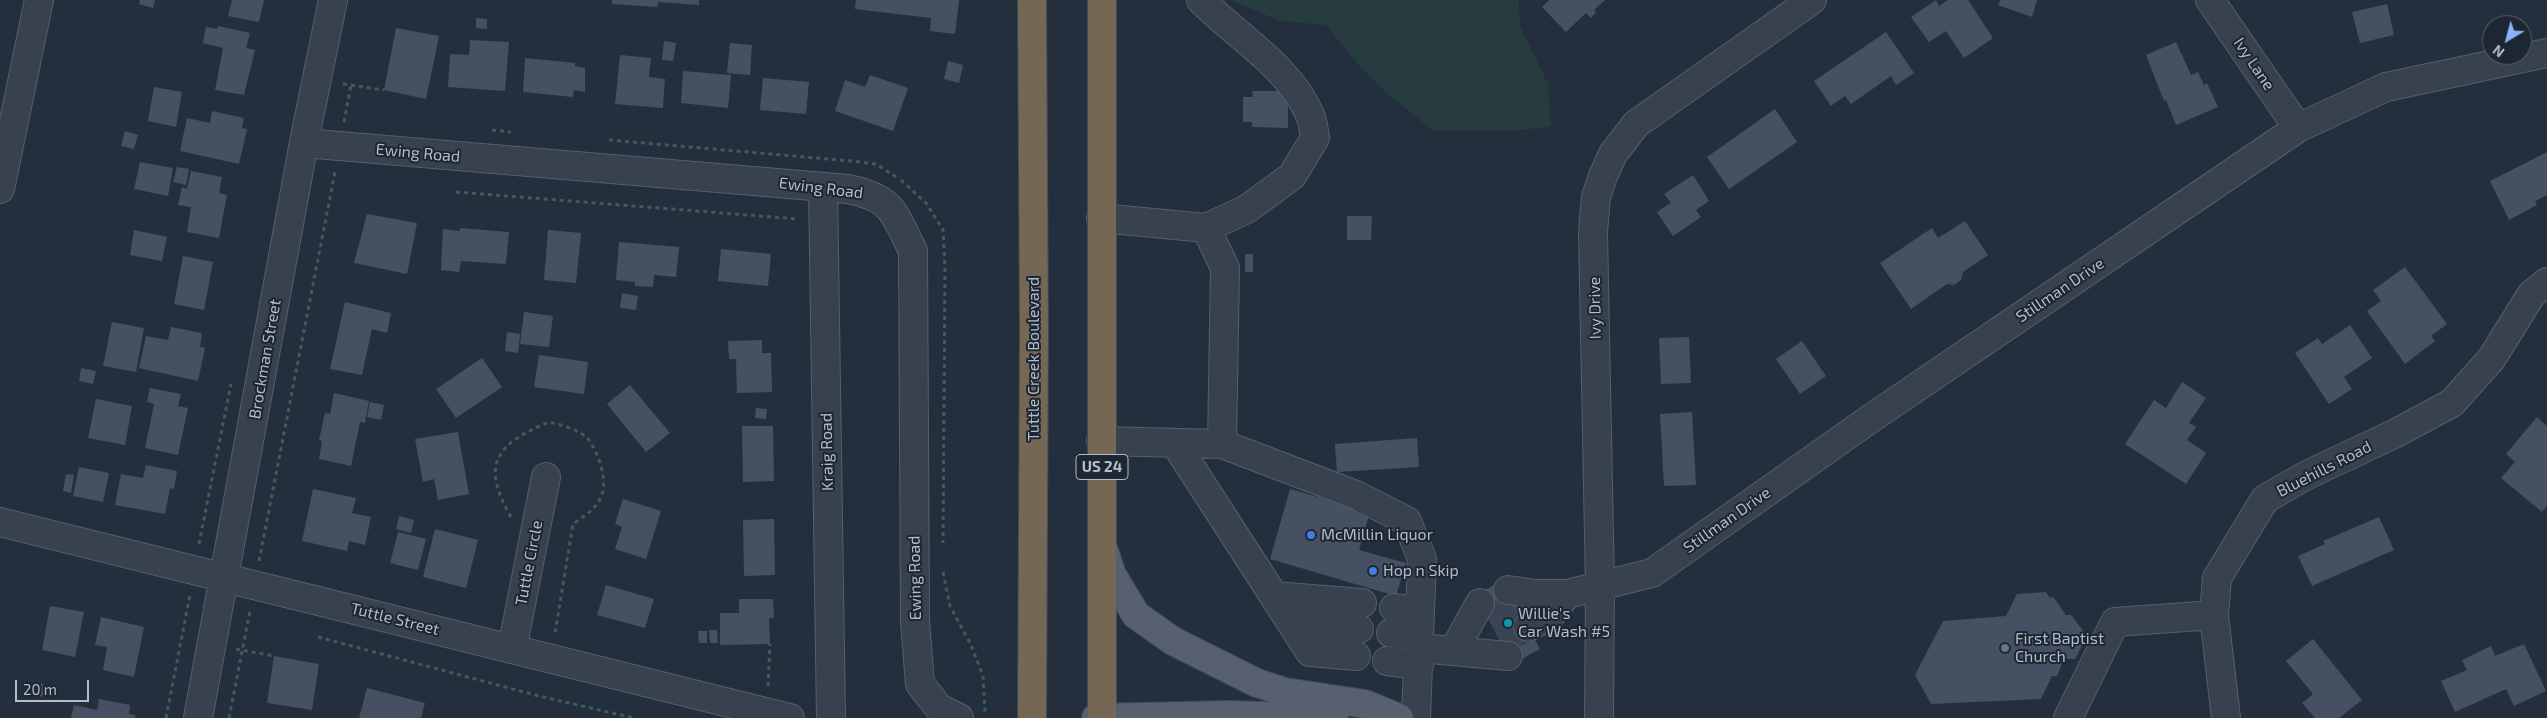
<!DOCTYPE html>
<html>
<head>
<meta charset="utf-8">
<style>
	body { margin:0 }
	#map { position:relative; width:2547px; height:718px; overflow:hidden; background:#242f3e; font-family:"Exo 2",sans-serif }
	canvas { display:block }
	.north { position:absolute; left:2482px; top:15px; width:50px; height:50px; box-sizing:border-box; background:#1d2633; border:1px solid #59626f; border-radius:50%; rotate:217deg; font-size:14px; font-weight:700; line-height:20px; text-align:center; color:#b4bcc9 }
	.north::after { content:''; display:block; margin:auto; width:18px; height:22px; background:#8ab4f8; clip-path:polygon(50% 0,100% 100%,50% 72%,0 100%) }
	.scale { position:absolute; left:15px; top:680px; width:74px; height:22px; box-sizing:border-box; border:2px solid #b4bcc9; border-top:0; padding-left:6px; font-size:15px; line-height:18px; white-space:nowrap; color:#b4bcc9; -webkit-text-stroke:4px #1d2633; paint-order:stroke }
</style>
</head>
<body>
<div id="map">
<canvas width="2547" height="718"></canvas>
<div class="north">N</div>
<div class="scale">20 m</div>
</div>
<script>
const ctx = document.querySelector('canvas').getContext('2d');
ctx.lineJoin = 'round';
function paint(path, color) {
  ctx.fillStyle = color;
  ctx.fill(path, 'evenodd');
}
function strokePath(path, color, width, dash) {
  ctx.strokeStyle = color;
  ctx.lineWidth = width;
  ctx.lineCap = dash ? 'butt' : 'round';
  ctx.setLineDash(dash || []);
  ctx.stroke(path);
}
function drawText(font, color, halo, rows, align = 'center') {
  ctx.font = font + ' "Exo 2",sans-serif';
  ctx.lineWidth = 4;
  ctx.setLineDash([]);
  ctx.textBaseline = 'middle';
  ctx.strokeStyle = halo;
  ctx.fillStyle = color;
  for (const [text, x, y, turn = 0] of rows) {
    ctx.save();
    ctx.translate(x, y);
    ctx.rotate((+turn || 0) * Math.PI / 180);
    ctx.textAlign = isNaN(turn) ? turn : align;
    if (halo) ctx.strokeText(text, 0, 0);
    ctx.fillText(text, 0, 0);
    ctx.restore();
  }
}
paint(new Path2D(`
	M1231 0H1519L1520 26 1548 84 1551 126 1523 130H1433L1386 93 1357 63 1326 25 1280 21Z`), '#263c3f');
paint(new Path2D(`
	M140 0H155L153 8 139 4Z
	M232 0H264L259 22 228 16Z
	M612 0H699V5L658 2 657 7 612 4Z
	M856 0H959L955 34 930 31 931 18 855 9Z
	M1549 0H1605L1594 10 1596 12 1591 18 1586 13 1566 32 1542 7Z
	M1936 0 1939 6 1948 0H1968L1993 38 1964 58 1946 31 1929 42 1911 17Z
	M2000 0H2037L2032 17 1998 5Z
	M2387 4 2394 35 2360 43 2352 12Z
	M476 18 487 19V29L476 28Z
	M218 26 250 33 246 48 255 50 244 95 215 90 223 48 203 43 206 27 217 29Z
	M396 28 439 36 426 99 384 90Z
	M1886 32 1914 73 1896 85 1891 76 1851 104 1845 96 1831 106 1814 81Z
	M470 40 509 42 505 91 448 87 450 54 469 55Z
	M664 41 676 43 673 61 662 60Z
	M2176 42 2191 75 2198 72 2204 85 2207 83 2218 107 2176 125 2166 100 2164 101 2146 55Z
	M730 43 752 45 750 75 727 73Z
	M620 55 651 58 649 77 665 79 663 108 615 104Z
	M525 58 575 63V66L585 68V92L574 90 573 97 523 92Z
	M948 61 963 65 959 83 944 79Z
	M683 71 731 75 728 108 681 103Z
	M870 75 908 88 893 131 835 111 845 80 865 87Z
	M763 78 809 82 806 114 760 110Z
	M154 87 182 92 176 127 148 121Z
	M1252 91H1288V128L1252 127V122H1243V97H1253Z
	M1775 109 1797 142 1729 189 1707 157Z
	M212 111 244 118 242 128 247 129 239 164 180 151 187 118 210 123Z
	M125 131 138 135 134 149 121 146Z
	M2547 152V195L2535 201 2537 205 2509 220 2490 181Z
	M140 162 173 168 168 196 134 189Z
	M177 167 189 169 186 185 173 182Z
	M191 171 222 177 219 193 227 195 219 238 187 232 191 207 178 205 182 187 187 189Z
	M1693 175 1709 201 1696 210 1701 217 1673 236 1657 212 1671 203 1664 194Z
	M367 214 417 223 407 274 354 263Z
	M1347 216H1372L1371 240H1347Z
	M1965 221 1988 255 1963 272 1961 280 1954 285 1947 284 1911 309 1880 263 1932 228 1938 238Z
	M460 228 509 232 506 264 461 261 459 272 441 270 443 229 460 231Z
	M134 230 167 237 162 261 130 255Z
	M548 230 581 233 576 283 544 280Z
	M619 242 679 247 676 277 654 275 653 287 635 286V282L616 280Z
	M721 249 771 254 768 286 718 281Z
	M1245 254H1253V272H1245Z
	M183 256 213 262 204 310 174 304Z
	M2405 267 2447 324 2431 336 2435 341 2405 364 2367 311 2381 301 2373 290Z
	M622 293 638 296 636 310 620 308Z
	M345 302 391 313 387 333 372 329 362 375 330 369Z
	M524 312 553 316 549 347 520 344Z
	M112 322 144 328 136 372 103 366Z
	M2350 325 2372 358 2344 377 2352 389 2329 404 2295 353 2318 338 2322 344Z
	M171 327 202 333 200 347 205 348 198 381 139 368 146 336 168 340Z
	M507 332 520 334 518 353 505 351Z
	M1689 337 1691 383 1661 384 1659 338Z
	M762 340V353H771L772 392 737 393 736 359H729L728 341Z
	M1802 341 1826 376 1800 394 1776 359Z
	M539 355 588 362 584 394 534 387Z
	M482 358 502 387 456 418 436 389Z
	M81 368 96 371 93 384 79 381Z
	M2182 382 2206 398 2189 423 2196 427 2187 440 2206 453 2186 484 2125 444 2154 400 2166 408Z
	M630 385 670 433 646 452 607 404Z
	M150 388 181 394 178 406 188 408 178 455 145 448 154 404 147 402Z
	M334 393 369 401 365 423 360 422 351 466 319 459 322 441 319 440 325 413 330 414Z
	M96 399 132 406 125 445 88 438Z
	M370 402 384 405 381 420 367 417Z
	M756 408 767 409 766 419 755 418Z
	M1692 412 1696 485 1664 486 1660 414Z
	M2537 417 2547 426V506L2542 512 2501 478 2515 462 2506 454Z
	M742 426H773L774 481 743 482Z
	M458 432 469 494 438 500 434 479 423 482 415 439Z
	M1417 438 1419 467 1337 472 1335 444Z
	M146 465 177 471 174 489 170 488 165 514 115 505 121 474 143 478Z
	M79 467 109 473 103 502 73 496Z
	M66 474 74 475 71 493 63 491Z
	M313 489 356 498 352 513 371 517 365 545 349 541 347 551 302 541Z
	M1290 489 1370 512 1359 550 1406 563 1396 596 1270 559Z
	M623 499 661 511 646 559 615 549 622 527 615 524Z
	M399 516 414 520 411 533 396 529Z
	M2379 517 2394 550 2312 586 2298 556 2325 544 2323 541Z
	M774 519 775 575 744 576 743 520Z
	M435 529 478 540 466 588 423 577Z
	M398 532 426 539 418 570 390 563Z
	M1503 580 1540 649 1512 664 1476 595Z
	M606 585 654 599 645 628 597 615Z
	M2046 592 2049 597 2054 598 2066 615H2071L2087 636 2075 659H2064L2057 676H2052L2041 699 1931 704 1915 675 1943 621 2006 616 2017 594Z
	M739 599H773L774 618H769L770 644 720 645V613H739Z
	M50 606 84 612 75 657 42 650Z
	M101 617 144 627 134 677 103 670 107 647 95 645Z
	M709 630H717L718 643H710Z
	M698 631H707V643H699Z
	M2313 639 2362 700 2339 718H2315L2302 703 2313 694 2286 661Z
	M2524 644 2546 691 2514 706 2506 689 2455 712 2441 681 2467 670 2462 660 2491 646 2495 656Z
	M274 656 319 664 312 710 267 703Z
	M37 683 46 685 44 697 35 695Z
	M367 688 425 703 421 718H359Z
	M99 699 130 705 129 714 135 715V718H71L74 705 97 710Z`), '#455162');
strokePath(new Path2D(`
	M1489 620 1516 605
	M1500 641 1528 627`), '#3a4453', 28, [28, 14]);
const minor = new Path2D(`
	M2210 0 2298 128
	M304 143 848 189C893 198 894 213 913 251L915 621 920 684 939 708 959 718
	M823 187 831 718
	M0 189 39 0
	M1101 218 1206 228 1247 209 1292 176 1315 138C1314 131 1313 122 1310 115 1289 66 1237 37 1201 0
	M1101 441 1222 444 1225 268 1206 228
	M1175 443 1310 652 1356 656
	M1222 444 1356 495 1407 521 1422 559 1416 718
	M0 522 790 718
	M1508 590 1536 594H1567L1652 573 1870 419 2298 128 2386 87 2547 53
	M1274 596 1362 603
	M1394 608 1420 611
	M1293 626 1359 629
	M1528 627 1550 616 1567 594
	M1391 633 1419 636
	M1419 648 1508 656
	M512 649 546 477
	M1454 650 1480 603
	M1387 661 1419 665
	M198 718 305 137 333 0
	M1599 718 1600 587 1593 232 1596 197 1603 176 1613 154 1636 124 1812 0
	M2068 718 2115 622 2214 615
	M2226 718 2214 615 2217 578 2265 499 2307 475 2394 434 2452 403 2492 358 2531 295 2547 282`);
const major = new Path2D(`
	M1103 548 1112 575 1136 615 1173 641 1257 683 1285 692 1365 704 1399 718
	M1096 718 1228 715 1334 718`);
const highway = new Path2D(`
	M1032 718 1034 331 1032 0
	M1102 718V0`);
strokePath(minor, '#565f6c', 30);
strokePath(major, '#414a57', 30);
strokePath(highway, '#434c59', 30);
strokePath(new Path2D(`
	M343 84 384 90
	M344 122 351 85
	M492 130 511 132
	M609 140 851 161 876 164 896 177
	M901 180 926 203 943 230 945 268 943 543
	M456 192 798 219
	M511 517C480 464 496 444 549 422 561 425 579 429 588 439 599 453 610 485 599 501 593 511 583 517 573 524L555 633
	M199 544 231 384
	M259 561 335 172
	M943 572 950 606 971 645 983 676 985 712
	M318 637 539 696 634 718
	M236 649 274 656
	M768 686 770 644
	M166 718 190 595
	M229 718 250 611`), '#44595c', 3, [4, 4]);
strokePath(minor, '#38414e', 28);
strokePath(major, '#56606e', 28);
strokePath(highway, '#746855', 28);
for (const [x, y, r, color] of [
	[1311,535,5,"#3f7fe0"],
	[1373,571,5,"#3f7fe0"],
	[1508,623,5,"#0f9aa8"],
	[2005,648,5,"#6b7280"]
]) {
  const dot = new Path2D();
  dot.arc(x, y, r, 0, 2 * Math.PI);
  ctx.fillStyle = color;
  ctx.fill(dot);
  strokePath(dot, '#1d2633', 2);
}
for (const [x, y, w] of [
	[1102,467,52]
]) {
  const box = new Path2D();
  box.roundRect(x - w / 2, y - 12.5, w, 25, 4);
  ctx.fillStyle = '#1d2633';
  ctx.fill(box);
  strokePath(box, '#b4bcc9', 1);
}
drawText('bold 15px', '#b4bcc9', null, [
	["US 24",1102,467]
]);
drawText('16px', '#b4bcc9', '#1d2633', [
	["Ivy Lane",2254,64,56],
	["Ewing Road",418,153,5],
	["Ewing Road",821,188,7],
	["Stillman Drive",2060,290,-34],
	["Ivy Drive",1595,308,-91],
	["Brockman Street",265,359,-80],
	["Tuttle Creek Boulevard",1034,359,-90],
	["Kraig Road",827,452,-91],
	["Bluehills Road",2324,469,-27],
	["Stillman Drive",1727,520,-35],
	["Tuttle Circle",529,563,-79],
	["Ewing Road",915,578,-91],
	["Tuttle Street",395,619,14]
]);
drawText('16px', '#b4bcc9', '#1d2633', [
	["McMillin Liquor",1321,535],
	["Hop n Skip",1383,571],
	["Willie's",1518,614],
	["Car Wash #5",1518,632],
	["First Baptist",2015,639],
	["Church",2015,657]
], 'left');
</script>
</body>
</html>
